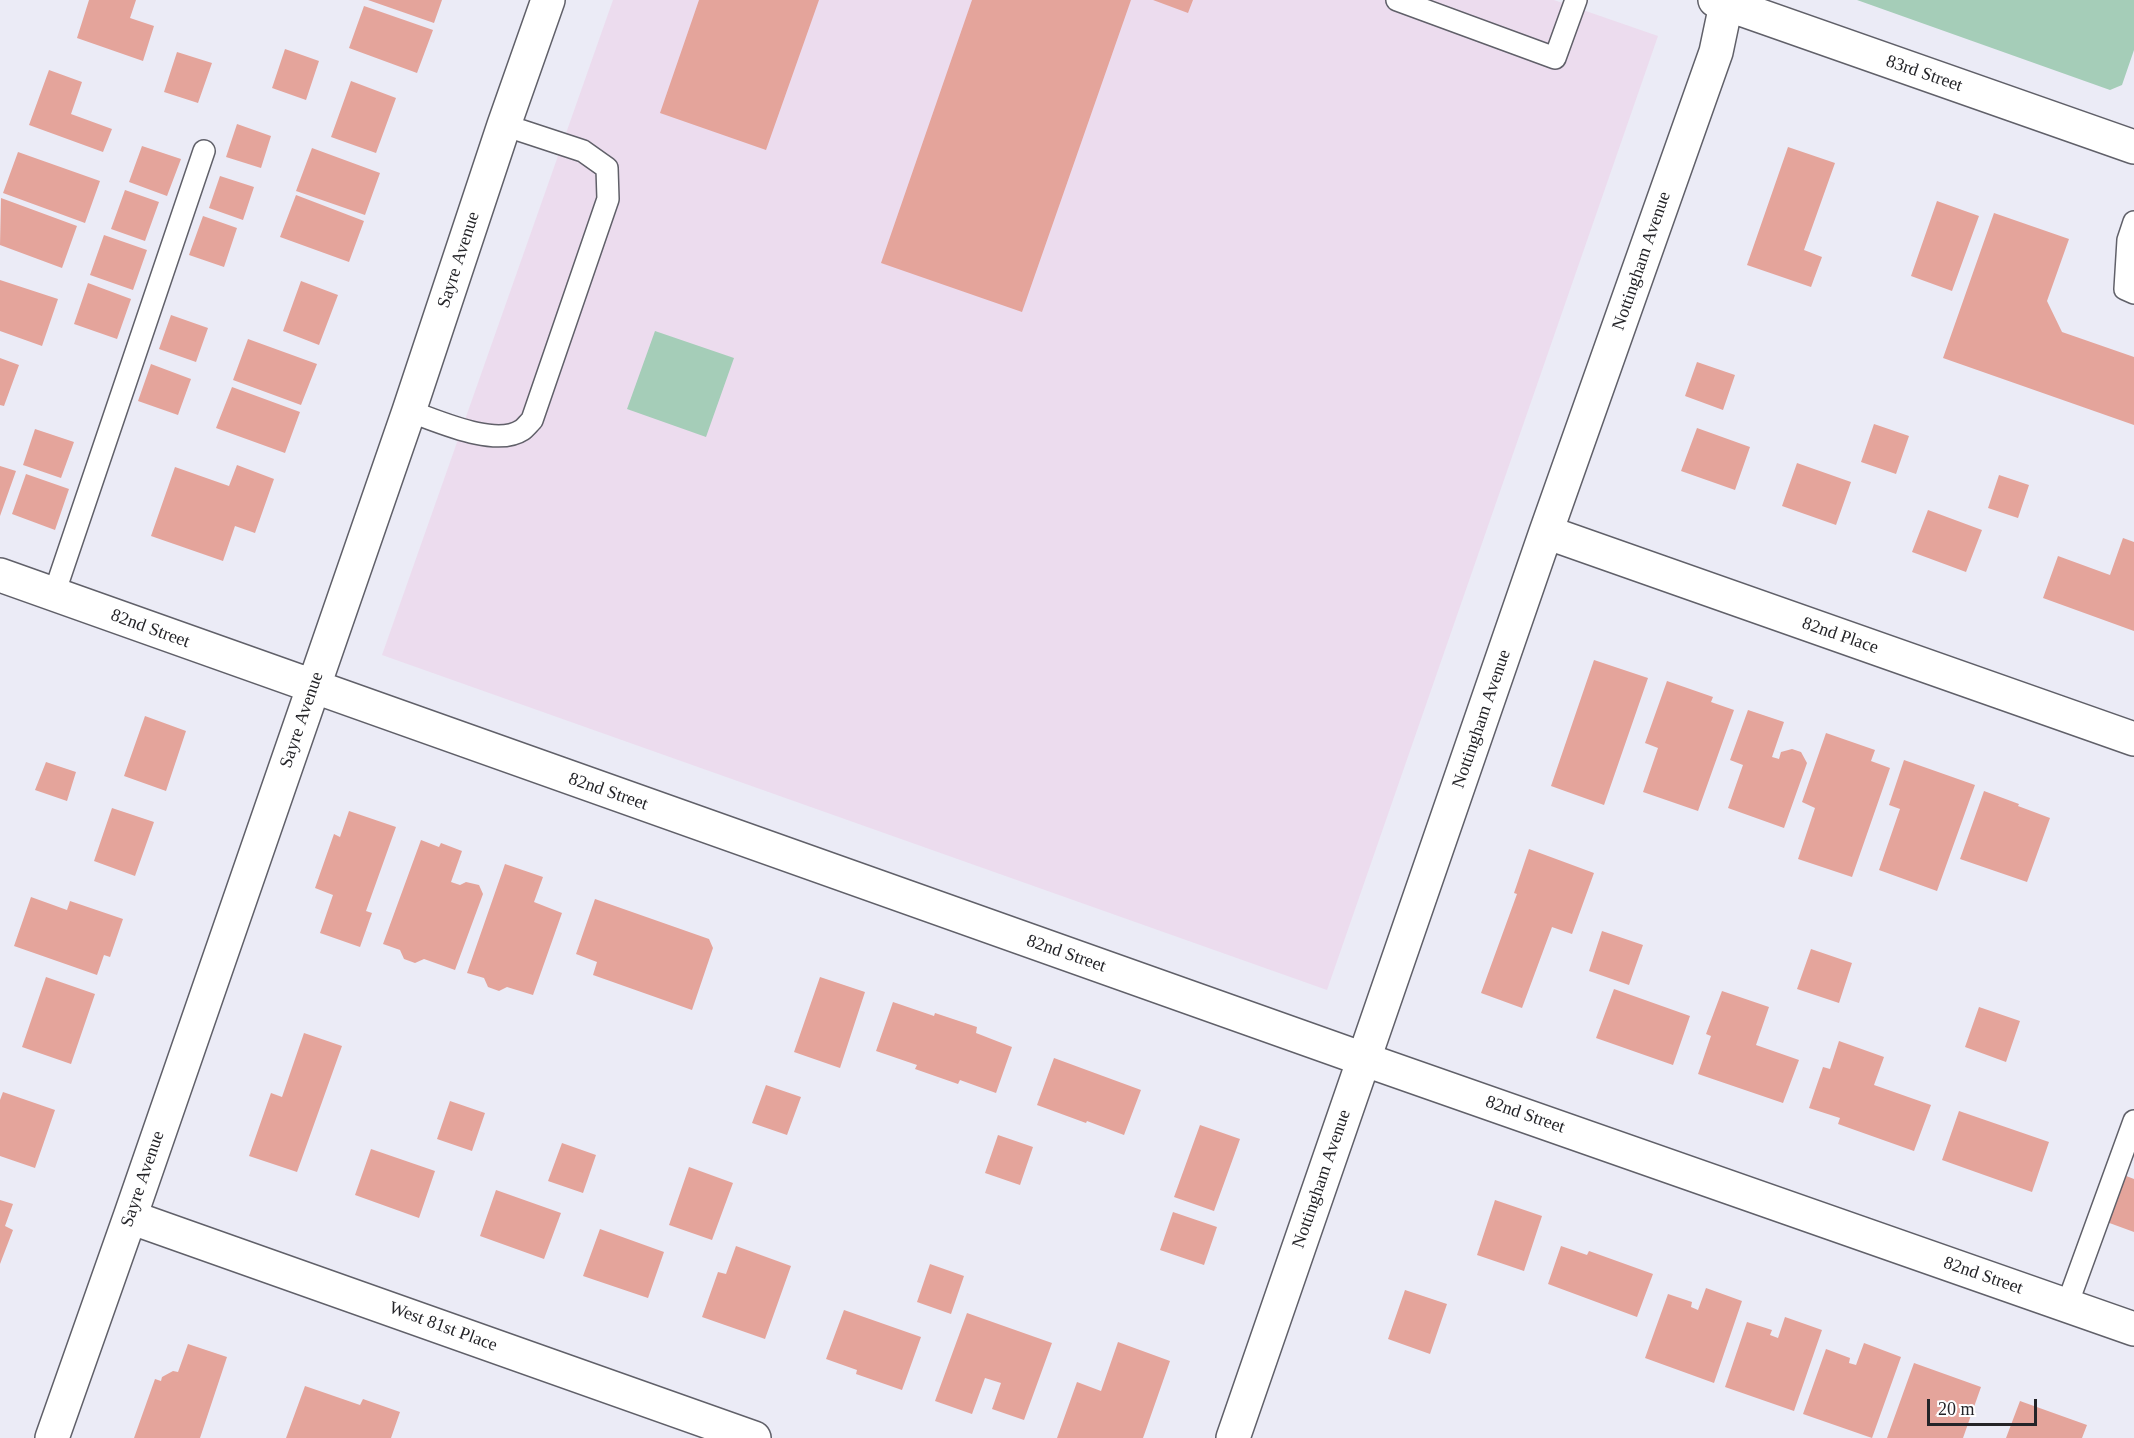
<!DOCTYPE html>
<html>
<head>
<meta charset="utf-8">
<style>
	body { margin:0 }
	#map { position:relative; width:2134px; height:1438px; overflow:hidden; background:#ebebf6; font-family:Georgia,serif }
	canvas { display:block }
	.scale { position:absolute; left:1927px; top:1399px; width:110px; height:27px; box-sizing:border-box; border:3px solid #242428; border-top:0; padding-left:8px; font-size:18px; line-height:21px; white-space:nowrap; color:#242428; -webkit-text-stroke:4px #fff; paint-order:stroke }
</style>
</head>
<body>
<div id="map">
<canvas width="2134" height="1438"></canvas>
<div class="scale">20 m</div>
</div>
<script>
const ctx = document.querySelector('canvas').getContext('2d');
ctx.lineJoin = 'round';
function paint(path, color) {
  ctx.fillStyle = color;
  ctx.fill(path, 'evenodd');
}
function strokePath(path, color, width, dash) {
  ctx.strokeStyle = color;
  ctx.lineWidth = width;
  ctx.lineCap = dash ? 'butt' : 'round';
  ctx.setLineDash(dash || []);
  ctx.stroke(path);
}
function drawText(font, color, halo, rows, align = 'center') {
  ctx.font = font + ' Georgia,serif';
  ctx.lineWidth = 5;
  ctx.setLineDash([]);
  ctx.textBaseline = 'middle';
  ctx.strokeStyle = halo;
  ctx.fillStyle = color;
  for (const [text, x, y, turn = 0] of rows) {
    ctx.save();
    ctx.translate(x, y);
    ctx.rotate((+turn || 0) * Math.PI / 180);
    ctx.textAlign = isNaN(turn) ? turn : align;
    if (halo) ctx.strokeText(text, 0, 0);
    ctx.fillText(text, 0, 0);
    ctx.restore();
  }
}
paint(new Path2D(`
	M613 0H1554L1658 36 1327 990 382 655Z`), '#ecdcee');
paint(new Path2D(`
	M1857 0H2134V50L2122 85 2110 90Z
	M655 331 734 358 706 437 627 409Z`), '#a5cdb8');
paint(new Path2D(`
	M89 0H136L130 18 154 26 143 61 77 38Z
	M368 0H442L434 23Z
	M699 0H819L766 150 660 113Z
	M972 0H1131L1022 312 881 263Z
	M1153 0H1193L1188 13Z
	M364 6 433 30 417 73 349 48Z
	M285 49 319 61 306 100 272 88Z
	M177 52 212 63 198 103 164 92Z
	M49 70 82 82 71 114 112 129 103 152 29 125Z
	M351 81 396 98 376 153 331 137Z
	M237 124 271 136 261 168 226 157Z
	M142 146 181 159 167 196 129 182Z
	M1788 147 1835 163 1804 250 1822 257 1811 287 1747 265Z
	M312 148 380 173 365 215 296 191Z
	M18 152 100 181 85 223 3 193Z
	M220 176 254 187 243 220 209 208Z
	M125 190 159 202 145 241 111 229Z
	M296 195 364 221 349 262 280 237Z
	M1 198 77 226 62 268 0 245Z
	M1937 201 1979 216 1952 291 1911 276Z
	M1994 213 2069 239 2047 301 2062 332 2134 357V425L1943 358Z
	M203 216 237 228 224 267 189 255Z
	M104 235 147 250 133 290 90 275Z
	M0 280 58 299 42 346 0 331Z
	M301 281 338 295 319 345 283 331Z
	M88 283 131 299 117 339 74 324Z
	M171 315 208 328 196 362 159 349Z
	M248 339 317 364 301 405 233 380Z
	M0 358 19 365 4 406 0 405Z
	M1697 362 1735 375 1723 410 1685 396Z
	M151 364 191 379 178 415 138 401Z
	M232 387 300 412 285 453 216 428Z
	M1874 424 1909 436 1896 474 1861 462Z
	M1697 428 1750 447 1735 490 1681 471Z
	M35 429 74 442 61 478 23 465Z
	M1797 463 1851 482 1836 525 1782 506Z
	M237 465 274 479 255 533 235 526 223 561 151 536 175 467 229 486Z
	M0 466 16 471 0 516Z
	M26 474 69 489 55 530 12 514Z
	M1999 475 2029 485 2018 518 1988 508Z
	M1928 510 1982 530 1966 572 1912 552Z
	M2123 538 2134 542V631L2043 598 2058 556 2110 575Z
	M1594 660 1648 678 1604 805 1551 786Z
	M1667 681 1713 697 1711 702 1734 710 1698 811 1643 792 1658 748 1645 743Z
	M1748 710 1784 722 1772 757 1779 759 1781 752 1792 749 1801 752 1807 763 1784 828 1728 808 1743 765 1730 760Z
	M145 716 186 731 166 791 124 776Z
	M1826 733 1875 750 1871 761 1890 768 1852 877 1798 859 1815 808 1802 802Z
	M1904 760 1975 785 1937 891 1879 870 1900 809 1889 805Z
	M46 762 76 772 67 801 35 790Z
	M1984 791 2019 804 2018 806 2050 818 2027 882 1960 859Z
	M112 808 154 822 135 876 94 861Z
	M349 811 396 827 366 911 372 913 360 947 320 933 333 895 315 888 334 834 340 837Z
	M421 840 439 847 441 843 462 851 451 882 460 885 466 882 479 885 483 894 455 970 424 959 415 963 404 959 400 950 383 944Z
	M1529 849 1594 873 1572 934 1552 927 1522 1008 1481 993 1517 894 1514 893Z
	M505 864 543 877 534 902 562 913 533 995 507 987 499 991 488 987 484 978 467 973Z
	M31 897 67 910 70 901 123 919 110 957 104 955 97 975 14 946Z
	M595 899 709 939 713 948 692 1010 593 975 597 962 576 954Z
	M1602 931 1643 945 1629 985 1589 971Z
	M1811 949 1852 963 1839 1003 1797 989Z
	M46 977 95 994 71 1064 22 1047Z
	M820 977 865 992 840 1068 794 1052Z
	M1614 989 1690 1016 1673 1065 1596 1038Z
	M1722 991 1769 1007 1756 1045 1799 1060 1783 1103 1698 1074 1711 1036 1706 1034Z
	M893 1002 934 1016 935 1013 977 1027 976 1033 1012 1047 996 1093 960 1080 958 1084 915 1069 917 1065 876 1051Z
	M1979 1007 2020 1021 2006 1062 1965 1047Z
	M304 1033 342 1046 297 1172 249 1156 271 1093 282 1097Z
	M1839 1041 1884 1057 1874 1085 1931 1105 1914 1151 1838 1124 1840 1118 1809 1108 1823 1067 1830 1069Z
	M1054 1058 1141 1090 1124 1135 1087 1121 1086 1123 1037 1105Z
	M766 1085 801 1097 787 1135 752 1123Z
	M3 1092 55 1110 35 1168 0 1156V1100Z
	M450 1101 485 1113 472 1151 437 1139Z
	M1959 1111 2049 1142 2032 1192 1942 1160Z
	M1200 1125 1240 1139 1214 1211 1174 1197Z
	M998 1135 1033 1147 1020 1185 985 1173Z
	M562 1143 596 1155 583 1193 548 1181Z
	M371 1149 435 1171 419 1218 355 1195Z
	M689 1167 733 1183 712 1240 669 1225Z
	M2121 1174 2134 1179V1232L2104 1221Z
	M496 1190 561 1213 544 1259 480 1236Z
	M0 1200 13 1204 5 1226 13 1230 0 1264Z
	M1495 1200 1542 1216 1524 1271 1477 1255Z
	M1173 1212 1217 1227 1204 1265 1160 1250Z
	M600 1229 664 1252 648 1298 583 1276Z
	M736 1246 791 1266 765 1339 702 1317 718 1272 726 1274Z
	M1561 1246 1587 1255 1589 1251 1653 1274 1637 1317 1548 1284Z
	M930 1264 964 1276 951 1314 917 1302Z
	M1706 1288 1742 1301 1714 1383 1645 1358 1668 1294 1692 1302 1691 1307 1698 1310Z
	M1405 1290 1447 1304 1430 1354 1388 1339Z
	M844 1310 921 1337 902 1390 856 1374 857 1370 826 1359Z
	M967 1313 1052 1343 1024 1420 992 1409 1001 1383 985 1378 972 1414 935 1401Z
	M1785 1317 1822 1330 1794 1411 1725 1387 1747 1322 1772 1330 1770 1335 1778 1338Z
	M1118 1342 1170 1361 1143 1438H1057L1077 1382 1101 1391Z
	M1864 1343 1901 1357 1872 1438 1803 1414 1826 1349 1850 1358 1849 1363 1856 1365Z
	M188 1344 227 1357 200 1438H134L155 1379 161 1381 162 1377 173 1371 178 1372Z
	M1914 1363 1981 1387 1963 1438H1887Z
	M305 1386 360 1405 363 1399 400 1412 391 1438H286Z
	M2020 1401 2087 1425 2082 1438H2006Z`), '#e4a49b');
const service = new Path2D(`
	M1397 0 1555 58 1576 0
	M2134 222 2128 240 2125 289 2134 293
	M409 411C436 420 495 448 522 430 525 428 529 423 532 420L608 199 607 168 583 151 504 125
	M54 594 204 151
	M2067 1305 2134 1121`);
const minor = new Path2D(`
	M1715 0 2134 147
	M1546 532 2134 739
	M0 575 1363 1059 2134 1329
	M130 1217 754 1438
	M52 1438 130 1217 409 411 504 125 548 0
	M1233 1438 1546 532 1716 52 1727 0`);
strokePath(service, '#606069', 24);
strokePath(minor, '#606069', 36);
strokePath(service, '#fff', 21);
strokePath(minor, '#fff', 33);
drawText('18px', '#242428', '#fff', [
	["83rd Street",1924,74,19],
	["Sayre Avenue",459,260,-72],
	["Nottingham Avenue",1642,261,-71],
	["82nd Street",150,629,20],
	["82nd Place",1840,636,19],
	["Nottingham Avenue",1482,719,-71],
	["Sayre Avenue",302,720,-71],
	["82nd Street",608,792,19],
	["82nd Street",1066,954,19],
	["82nd Street",1525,1115,19],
	["Sayre Avenue",143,1179,-71],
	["Nottingham Avenue",1322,1179,-71],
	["82nd Street",1983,1276,19],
	["West 81st Place",443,1327,20]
]);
</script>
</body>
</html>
